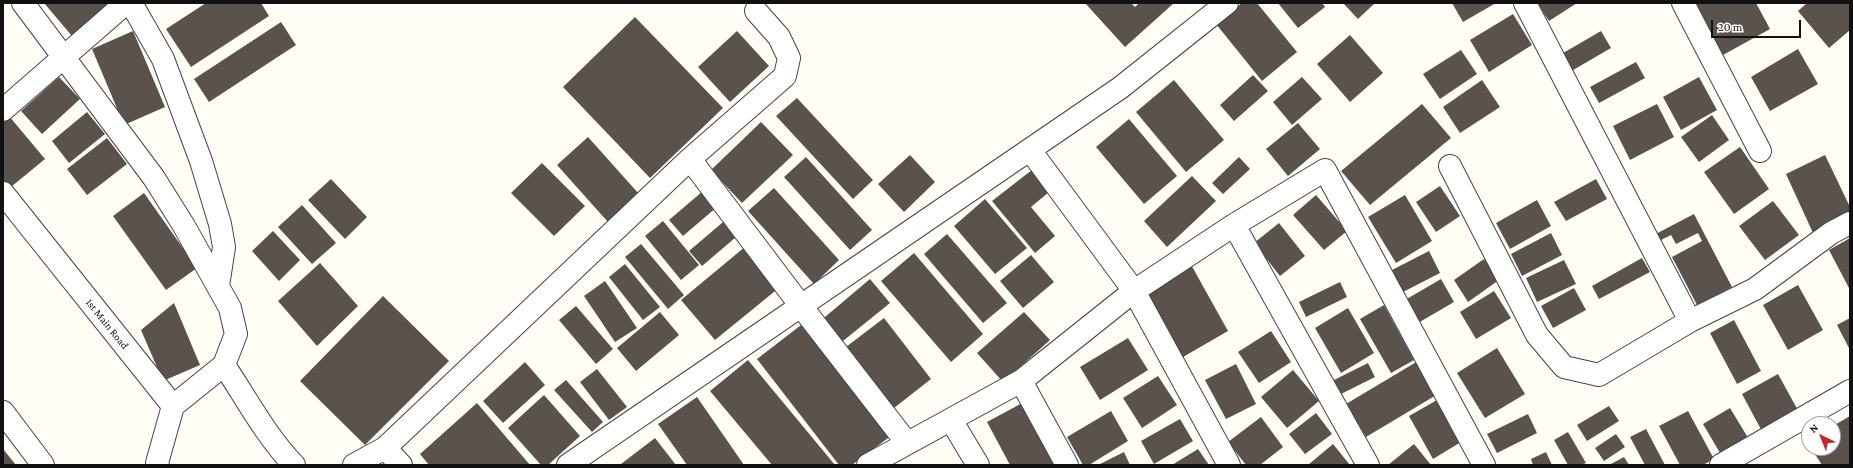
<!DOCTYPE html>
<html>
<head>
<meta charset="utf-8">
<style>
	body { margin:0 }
	#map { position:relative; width:1853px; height:468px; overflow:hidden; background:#fffdf5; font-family:"Crimson Pro",serif }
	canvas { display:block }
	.frame { position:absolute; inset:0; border:4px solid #111; pointer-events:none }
	.north { position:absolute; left:1801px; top:416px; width:40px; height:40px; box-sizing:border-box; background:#fff; border:1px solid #a0a0a0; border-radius:50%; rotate:317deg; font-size:11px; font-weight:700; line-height:16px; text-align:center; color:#111 }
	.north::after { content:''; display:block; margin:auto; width:14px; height:18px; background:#c4262e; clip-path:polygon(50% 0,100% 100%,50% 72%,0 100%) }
	.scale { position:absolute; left:1711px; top:20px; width:90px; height:18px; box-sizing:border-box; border:2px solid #111; border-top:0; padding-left:5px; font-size:12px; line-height:14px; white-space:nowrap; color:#111; -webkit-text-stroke:3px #fff; paint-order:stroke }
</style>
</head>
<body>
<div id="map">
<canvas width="1853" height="468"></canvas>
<div class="frame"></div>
<div class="north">N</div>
<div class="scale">20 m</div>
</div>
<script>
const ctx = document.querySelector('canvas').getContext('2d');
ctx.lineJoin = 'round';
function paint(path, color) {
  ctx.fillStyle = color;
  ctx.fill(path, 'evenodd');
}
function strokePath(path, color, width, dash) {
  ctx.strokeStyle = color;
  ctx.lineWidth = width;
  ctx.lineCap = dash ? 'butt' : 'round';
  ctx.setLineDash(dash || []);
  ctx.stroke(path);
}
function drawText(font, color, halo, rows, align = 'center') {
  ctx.font = font + ' "Crimson Pro",serif';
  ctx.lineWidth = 4;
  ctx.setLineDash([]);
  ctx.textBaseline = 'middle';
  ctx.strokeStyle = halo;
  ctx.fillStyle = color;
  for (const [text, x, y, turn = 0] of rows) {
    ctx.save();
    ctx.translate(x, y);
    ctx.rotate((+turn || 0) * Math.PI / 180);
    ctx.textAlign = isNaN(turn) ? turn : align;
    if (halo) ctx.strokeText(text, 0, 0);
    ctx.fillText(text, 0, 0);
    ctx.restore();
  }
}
paint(new Path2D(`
	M44 3H107L109 5 72 36Z
	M206 3H261L269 16 191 67 166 29Z
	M1085 3H1131L1135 7 1139 3H1174L1125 47Z
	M1242 3H1257L1297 52 1262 81 1216 24Z
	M1278 3H1322L1325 7 1298 28Z
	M1343 3H1375L1358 19Z
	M1452 3H1496L1463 22Z
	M1537 3H1577L1549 21Z
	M1695 3H1756L1770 29 1723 55Z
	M1807 3H1850V30L1829 48 1798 11Z
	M1513 14 1532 45 1489 72 1470 40Z
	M635 17 723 108 650 178 563 87Z
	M281 22 296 45 209 102 194 79Z
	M133 31 165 107 124 125 92 49Z
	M737 31 769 66 730 102 698 67Z
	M1601 31 1611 48 1568 73 1558 56Z
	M1350 35 1383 73 1350 102 1317 64Z
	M1798 49 1818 84 1770 111 1751 77Z
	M1461 50 1477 74 1440 99 1423 74Z
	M1636 62 1645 78 1599 103 1590 87Z
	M1253 75 1268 91 1234 121 1220 105Z
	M59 77 80 99 42 134 21 111Z
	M1302 77 1322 99 1292 125 1273 102Z
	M1699 77 1717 110 1681 130 1663 97Z
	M1174 80 1224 140 1186 172 1136 112Z
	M1482 80 1500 107 1460 133 1443 107Z
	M797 98 873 180 853 199 776 116Z
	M1422 104 1451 138 1370 205 1341 171Z
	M1657 104 1674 137 1630 160 1613 126Z
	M87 112 105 134 69 163 52 141Z
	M1712 115 1729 140 1699 162 1681 137Z
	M9 116 45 159 6 191 3 187V122Z
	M1129 119 1177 176 1144 204 1096 147Z
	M761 122 793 155 742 203 711 170Z
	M1298 123 1320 149 1288 176 1266 149Z
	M588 137 639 194 608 222 557 165Z
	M107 138 127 164 87 195 67 169Z
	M1740 147 1769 189 1734 214 1704 172Z
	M910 155 935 182 904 212 878 184Z
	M1825 155 1850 207V215L1813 233 1786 174Z
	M806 157 872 230 850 250 784 177Z
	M1239 157 1250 169 1223 194 1212 183Z
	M542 163 585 206 554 236 511 193Z
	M1037 166 1055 187 1031 207 1055 236 1035 253 992 201Z
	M1192 176 1216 201 1167 247 1144 221Z
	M331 179 367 217 345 239 308 200Z
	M1596 179 1607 199 1566 221 1554 202Z
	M1440 186 1460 216 1436 232 1416 202Z
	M774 188 839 260 814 284 748 211Z
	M703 191 717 207 683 236 669 220Z
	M144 193 197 268 166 290 113 216Z
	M1316 195 1347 231 1324 250 1293 215Z
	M1405 195 1432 241 1396 263 1368 217Z
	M985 199 1027 248 995 274 954 226Z
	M1537 200 1551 226 1510 249 1496 223Z
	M1773 201 1799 235 1765 260 1739 226Z
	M302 205 336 243 312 264 278 227Z
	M1694 214 1732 287 1697 305 1672 257 1702 241 1698 233 1676 244 1671 235 1653 244 1650 237Z
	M729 217 742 232 702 266 689 251Z
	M663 221 699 265 681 280 645 236Z
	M1279 223 1305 256 1280 276 1254 243Z
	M273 231 300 260 279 281 252 251Z
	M1551 233 1562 255 1522 276 1511 254Z
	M947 234 1007 303 983 323 924 254Z
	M1850 238V290L1829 250Z
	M641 244 684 295 668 309 625 257Z
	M746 246 780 287 715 340 681 300Z
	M1429 251 1440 273 1403 292 1392 270Z
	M914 253 983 334 951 362 881 281Z
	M1031 255 1054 282 1023 308 1000 281Z
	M1642 258 1650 272 1599 299 1592 286Z
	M1484 259 1499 280 1468 302 1454 280Z
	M1564 260 1576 284 1537 302 1526 278Z
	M1189 261 1228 331 1183 357 1143 287Z
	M320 263 358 306 317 346 278 301Z
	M625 264 660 307 643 320 609 277Z
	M870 279 890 303 838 345 819 322Z
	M1441 279 1454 302 1418 323 1405 300Z
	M605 281 637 328 615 342 584 296Z
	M1340 282 1347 297 1306 317 1299 302Z
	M1798 285 1823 330 1788 350 1763 305Z
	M1574 288 1586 310 1553 328 1541 306Z
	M1494 291 1511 318 1476 339 1460 312Z
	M383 296 449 361 365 445 300 381Z
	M174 303 200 365 163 381 141 330Z
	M1384 305 1414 360 1391 373 1360 319Z
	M576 306 613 349 596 364 559 320Z
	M1348 308 1374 353 1341 373 1315 328Z
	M660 312 679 335 636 371 617 348Z
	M1024 312 1050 340 1003 382 977 353Z
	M884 318 931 379 894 408 846 347Z
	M1850 318V350L1837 325Z
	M1734 320 1761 371 1737 384 1710 333Z
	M805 322 892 435 852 465H839L757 359Z
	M1271 331 1291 362 1259 383 1238 352Z
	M1128 338 1148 370 1100 400 1080 367Z
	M1497 348 1525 394 1485 418 1457 373Z
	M748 360 835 465H772L710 391Z
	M1418 361 1438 394 1366 437 1346 404Z
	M525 362 545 385 503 423 483 401Z
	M1368 363 1375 377 1339 395 1332 381Z
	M1236 364 1256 404 1226 419 1205 380Z
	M597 369 627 407 609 420 580 382Z
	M1293 370 1319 401 1287 428 1261 397Z
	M1778 374 1800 414 1764 435 1742 394Z
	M1158 376 1177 405 1142 428 1123 398Z
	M566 380 603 422 592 432 554 390Z
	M544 395 580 436 548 465H541L508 428Z
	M697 397 744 465H687L658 424Z
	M1437 400 1461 442 1433 459 1409 416Z
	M1024 402 1057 465H1010L987 422Z
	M477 403 530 465H429L420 454Z
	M1609 406 1619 421 1587 441 1577 425Z
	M1730 408 1750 441 1723 458 1703 424Z
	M1111 411 1128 441 1089 465H1083L1067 437Z
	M1688 411 1714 459 1703 465H1680L1659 426Z
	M1316 413 1332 434 1305 454 1289 434Z
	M1528 414 1537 433 1497 453 1487 434Z
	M1850 416V465H1822L1811 448H1833V426Z
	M1261 417 1283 447 1260 465H1246L1228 442Z
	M1180 419 1193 441 1154 464 1141 441Z
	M1646 429 1665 465H1645L1630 437Z
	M1568 432 1586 463 1581 465H1568L1554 440Z
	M1616 434 1625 447 1604 461 1595 448Z
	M655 438 676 465H622L621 464Z
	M1333 444 1350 465H1308Z
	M1414 444 1431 465H1388Z
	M3 449 16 465H3Z
	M1198 449 1209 465H1172Z
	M1124 452 1130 465H1098Z
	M1546 452 1552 465H1533L1531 459Z
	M1624 457 1629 465H1609Z`), '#5a524d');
const minor = new Path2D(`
	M23 3 154 178 184 226 230 308 236 334 224 365 173 406
	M131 3 163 59 201 161 220 224 224 247 218 286
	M1525 3 1690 321
	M1683 3 1760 151
	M3 110 126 3
	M1030 150 1134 291 1229 465
	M690 159 801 306 907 443
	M1450 166 1537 335 1564 367 1599 375 1690 321 1755 289 1831 233 1850 223
	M3 193 173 406 157 463 158 465
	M1234 225 1368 465
	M224 365C246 398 266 436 294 465
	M1021 381 1067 465
	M3 412 43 465
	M951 420 978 465
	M385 448 401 465
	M354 465 385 448 690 159 785 76 789 58 779 37 756 11
	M568 465 1120 88 1227 3
	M868 465 1021 381 1134 291 1234 225 1325 170 1484 465
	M1721 465 1850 391`);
strokePath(minor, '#444', 24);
strokePath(minor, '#fff', 22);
drawText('11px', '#111', '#fff', [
	["1st Main Road",107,324,51]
]);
</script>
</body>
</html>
